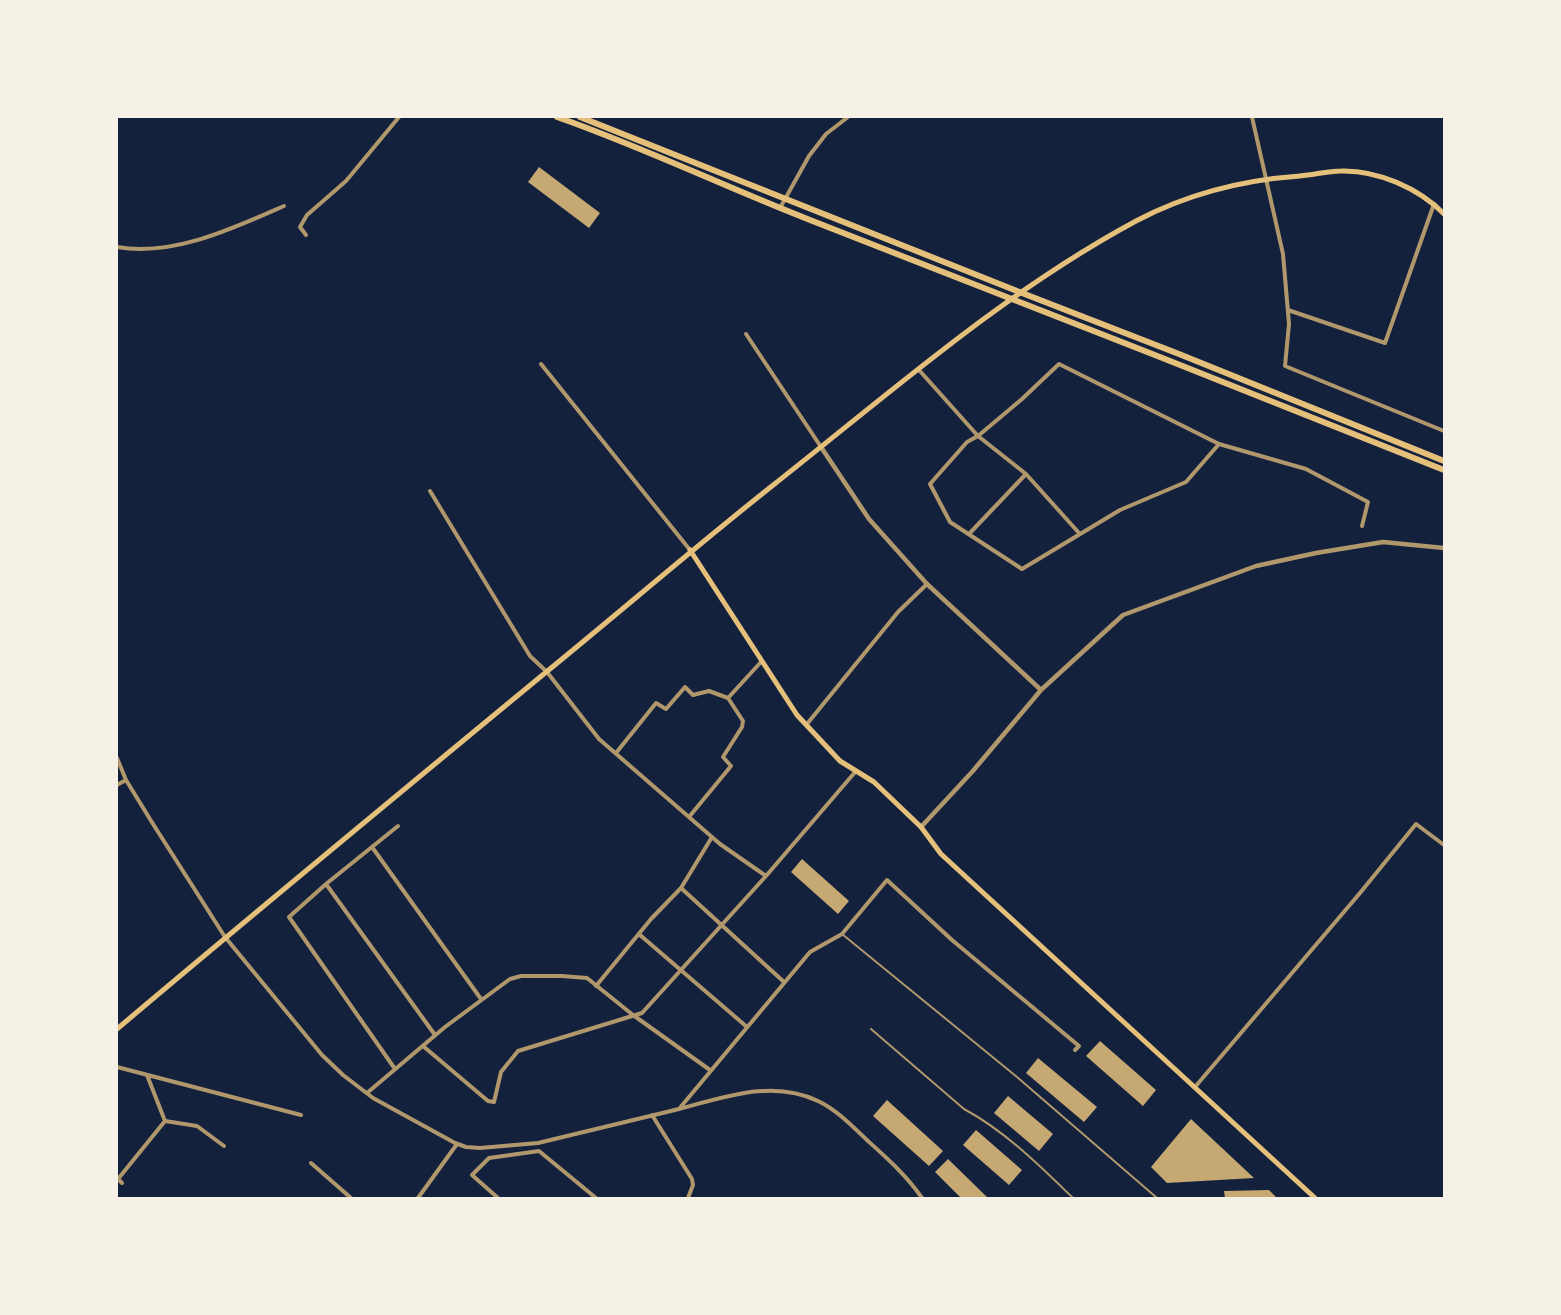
<!DOCTYPE html>
<html>
<head>
<meta charset="utf-8">
<style>
	body { margin:0 }
	#map { position:relative; width:1561px; height:1315px; overflow:hidden; background:#14213d; font-family:Lato,sans-serif }
	canvas { display:block }
	.frame { position:absolute; inset:0; border:118px solid #f6f1e7; pointer-events:none }
</style>
</head>
<body>
<div id="map">
<canvas width="1561" height="1315"></canvas>
<div class="frame"></div>
</div>
<script>
const ctx = document.querySelector('canvas').getContext('2d');
ctx.lineJoin = 'round';
function paint(path, color) {
  ctx.fillStyle = color;
  ctx.fill(path, 'evenodd');
}
function strokePath(path, color, width, dash) {
  ctx.strokeStyle = color;
  ctx.lineWidth = width;
  ctx.lineCap = dash ? 'butt' : 'round';
  ctx.setLineDash(dash || []);
  ctx.stroke(path);
}
paint(new Path2D(`
	M539 167 600 213 589 228 528 182Z
	M802 859 849 901 838 914 791 872Z
	M1100 1041 1156 1090 1143 1106 1086 1056Z
	M1038 1058 1097 1107 1084 1122 1026 1073Z
	M1008 1096 1053 1134 1039 1151 994 1113Z
	M887 1100 943 1151 929 1166 873 1116Z
	M1191 1119 1254 1178 1167 1183 1151 1167Z
	M976 1130 1022 1170 1009 1185 963 1145Z
	M948 1159 988 1198H961L935 1172Z
	M1269 1190 1277 1198H1225L1224 1191Z`), '#c6a872');
strokePath(new Path2D(`
	M842 934 1017 1077 1157 1198
	M871 1029 964 1109C1005 1131 1040 1166 1073 1198`), '#b1986c', 2);
strokePath(new Path2D(`
	M1252 117 1283 254 1289 324 1285 366 1444 431
	M780 208 809 156 826 134 848 117
	M306 235 300 227 307 215 346 181 399 117
	M117 247C173 257 234 228 284 206
	M1288 310 1385 343 1434 204
	M746 334 821 447
	M541 364 690 550
	M919 370 978 436 1022 399 1059 364 1219 444 1306 469 1368 502 1362 526
	M1026 474 1079 533
	M430 491 530 656 547 672 599 739 720 844 766 876 856 771
	M969 534 1026 474 978 436 967 442 930 484 950 522 1022 569 1120 510 1186 482 1219 444
	M807 724 898 612 927 584
	M616 753 656 703 666 709 685 687 693 695 709 691 728 698 761 662
	M117 758 126 780 153 824 225 937 322 1055 343 1075 373 1098 455 1143 466 1147 480 1148 538 1143 679 1109 810 952 842 934 887 880 952 940 1079 1046 1075 1050
	M117 785 126 780
	M689 817 731 766 723 757 742 727 743 721 728 698
	M398 826 326 884 435 1035
	M372 847 481 999
	M326 884 289 917 395 1069
	M681 888 784 982
	M640 935 747 1027
	M596 986 651 919 681 888 712 837
	M423 1046 488 1101 494 1102 501 1072 518 1051 642 1013 766 876
	M117 1067 301 1115
	M1195 1087 1360 893 1416 824 1444 845
	M367 1093 445 1027 510 979 521 976H562L587 978 633 1015 710 1070
	M679 1109C725 1097 773 1079 818 1101 837 1110 853 1127 868 1141 888 1159 907 1176 922 1198
	M652 1115 692 1179 693 1185 688 1198
	M165 1121 197 1126 224 1146
	M311 1163 351 1198
	M118 1179 165 1121 147 1075
	M118 1179 122 1183 120 1181
	M418 1198 457 1144
	M498 1198 472 1175 489 1158 539 1151 596 1198`), '#b1986c', 4);
strokePath(new Path2D(`
	M821 447 869 519 927 584 1041 690
	M921 827 972 772 1041 690 1123 615 1256 566 1316 553 1383 542 1444 548`), '#b1986c', 4.5);
strokePath(new Path2D(`
	M690 550 797 715 840 761 874 782 921 827 941 854 1315 1198
	M117 1029C259 909 402 791 545 673 621 611 695 547 772 486 890 393 1004 292 1136 221 1187 194 1243 180 1300 176 1314 175 1327 171 1341 171 1377 170 1419 188 1444 214`), '#e5c07b', 5);
strokePath(new Path2D(`
	M557 117C643 147 725 187 810 220 1022 303 1233 385 1444 470
	M580 117 1022 293 1179 354 1444 461`), '#e5c07b', 6);
</script>
</body>
</html>
